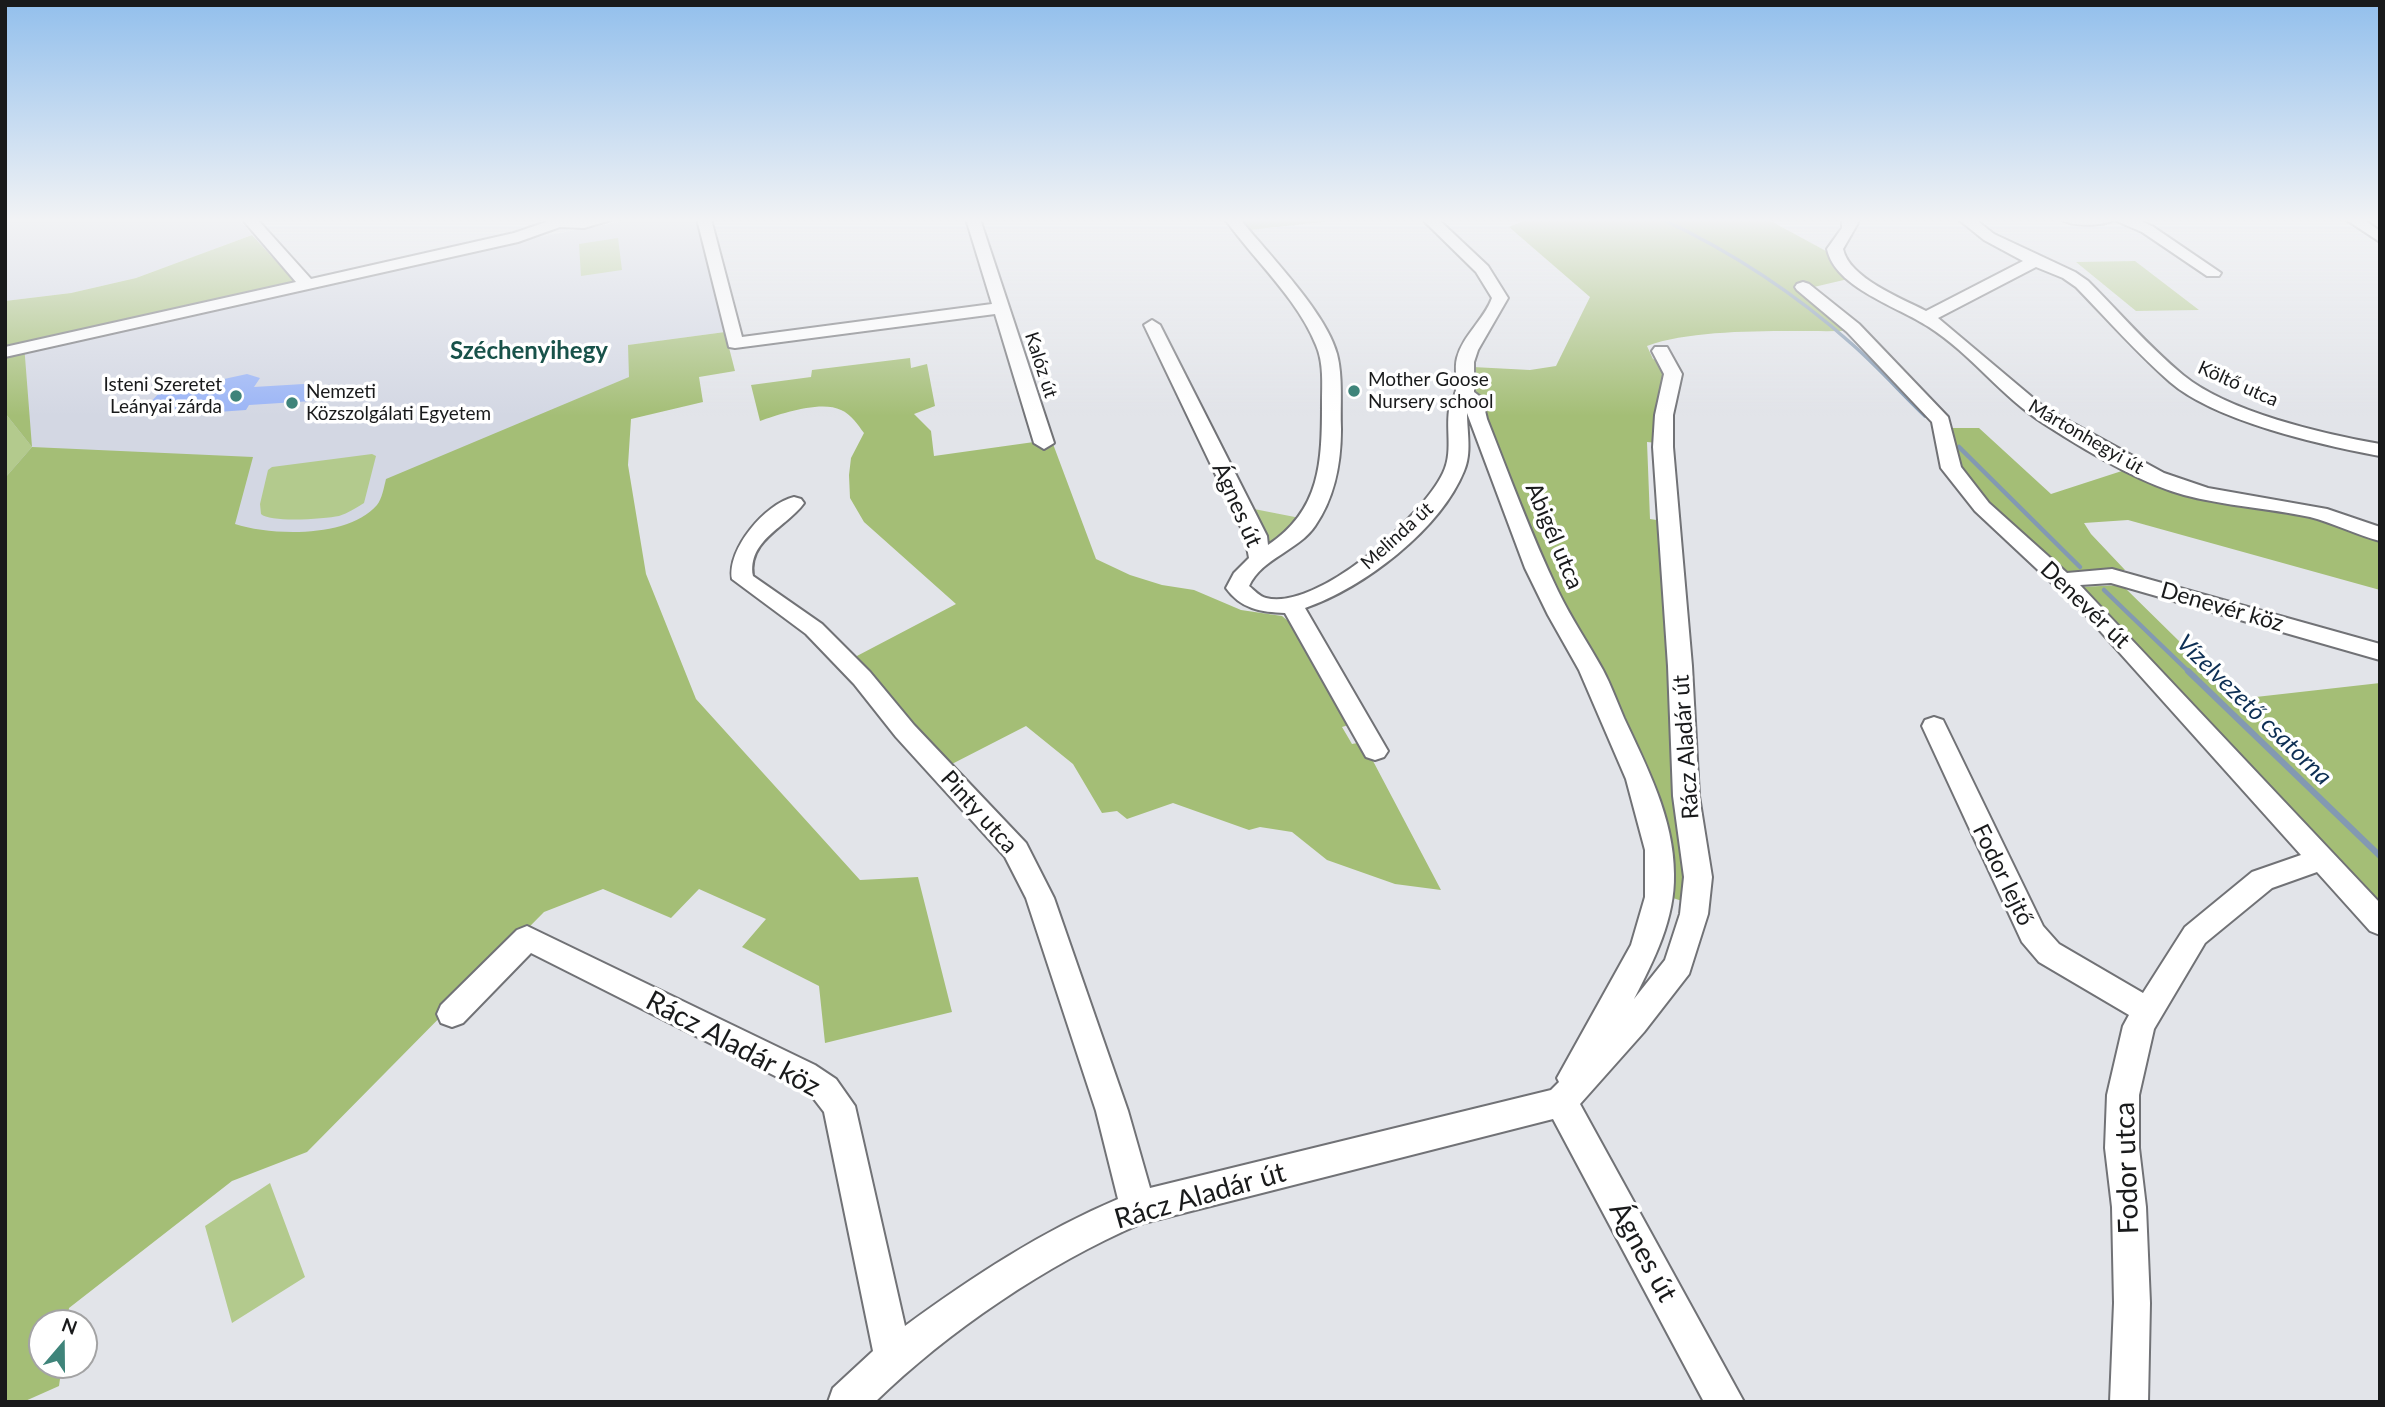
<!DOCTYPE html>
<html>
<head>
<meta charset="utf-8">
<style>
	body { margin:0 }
	#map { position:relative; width:2385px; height:1407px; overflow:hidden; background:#e2e4e9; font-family:Lato,sans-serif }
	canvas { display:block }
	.frame { position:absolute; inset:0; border:7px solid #191a1b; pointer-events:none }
	.north { position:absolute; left:28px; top:1309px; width:70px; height:70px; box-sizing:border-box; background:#fff; border:2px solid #a3a3a4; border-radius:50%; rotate:20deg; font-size:19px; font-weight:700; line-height:28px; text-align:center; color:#191a1b }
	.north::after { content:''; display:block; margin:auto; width:24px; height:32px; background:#3f847a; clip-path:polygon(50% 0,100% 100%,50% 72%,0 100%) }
</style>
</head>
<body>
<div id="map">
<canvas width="2385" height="1407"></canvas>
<div class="frame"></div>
<div class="north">N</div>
</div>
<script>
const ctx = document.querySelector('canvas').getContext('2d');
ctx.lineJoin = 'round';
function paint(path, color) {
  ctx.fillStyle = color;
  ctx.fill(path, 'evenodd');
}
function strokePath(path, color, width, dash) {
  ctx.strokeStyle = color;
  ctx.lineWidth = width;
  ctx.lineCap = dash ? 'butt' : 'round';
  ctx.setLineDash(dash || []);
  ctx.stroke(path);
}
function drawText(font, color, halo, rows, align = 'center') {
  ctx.font = font + ' Lato,sans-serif';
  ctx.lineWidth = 7;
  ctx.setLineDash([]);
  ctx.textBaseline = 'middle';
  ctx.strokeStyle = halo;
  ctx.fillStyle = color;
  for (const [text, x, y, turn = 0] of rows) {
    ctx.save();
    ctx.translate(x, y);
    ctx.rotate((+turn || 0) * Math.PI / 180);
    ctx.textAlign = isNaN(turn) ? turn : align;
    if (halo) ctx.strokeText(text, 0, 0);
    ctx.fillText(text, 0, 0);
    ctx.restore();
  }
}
paint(new Path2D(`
	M239 219 252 235 136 278 71 293 5 301V220Z
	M635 219H697L725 332 629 345V377L403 520 294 565 205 507 5 476V429L23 352 549 235Z`), '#d3d7e3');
paint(new Path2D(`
	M1232 219H1349L1241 231Z
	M618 238 622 270 581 276 579 244Z
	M2135 261 2199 310 2136 311 2076 262Z
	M5 413 32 447 5 478Z
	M372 454 376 456 364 503C356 508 348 513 339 516 325 519 270 523 261 514L260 504 268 470 272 467Z
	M1254 509 1300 518 1295 528 1266 547 1250 514Z
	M270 1183 305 1277 232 1323 205 1226Z`), '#b3ca8d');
paint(new Path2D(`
	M1528 219H1767L1826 251 1848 279 1797 291 1848 331C1791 332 1699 327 1647 346L1653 359 1662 362 1666 369 1658 443 1647 442 1650 519 1663 521 1675 764 1685 902 1670 897 1563 610 1474 400 1473 367 1530 370 1556 366 1590 297 1509 227Z
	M252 235 297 284 24 344 32 447 253 457 235 524C272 536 349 538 377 505 382 499 384 487 386 479L629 377 628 345 725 332 735 371 699 377 703 402 631 419 628 465 646 574 696 699 860 880 918 877 952 1012 825 1043 819 986 742 947 766 919 699 889 671 918 603 889 544 912 307 1152 232 1181 69 1308 67 1323H42V1365H62L59 1386 23 1402H5V478L32 447 5 413V301L71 293 136 278Z
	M910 358 911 368 927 364 935 406 914 414 931 431 934 456 1034 442 1038 446 1053 444 1096 559 1130 575 1162 585 1194 590 1241 610 1282 616 1294 626 1352 724 1342 727 1352 744 1363 742 1441 890 1395 884 1327 860 1292 832 1260 827 1249 830 1173 803 1127 819 1117 811 1102 813 1073 764 1026 726 950 765 855 657 956 604 864 522 850 498 849 475 851 458 864 433C858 425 851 414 841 410 821 400 780 414 760 421L751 385 811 377 812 370Z
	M1950 428H1979L2051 494 2131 468 2182 492 2302 509 2380 535V590L2128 520 2084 523 2091 534 2125 570 2062 573 1995 510 1962 472Z
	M2122 585 2238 699 2380 683V923L2080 587Z`), '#a4be76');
strokePath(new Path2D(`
	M1662 219C1732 252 1795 293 1853 345 1878 367 1901 393 1925 416`), '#8399b2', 3.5);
strokePath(new Path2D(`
	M1959 447 2080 567
	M2104 590 2189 672`), '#8399b2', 4.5);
strokePath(new Path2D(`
	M2188 671 2380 856`), '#8399b2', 6);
paint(new Path2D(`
	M247 374 260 378 254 387 320 383 317 387H322L312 401 249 405 246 410 189 414 194 408 142 412 159 393 216 389 224 379Z`), '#9ab4f6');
const minor = new Path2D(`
	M242 219H257L311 279 514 233 555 219H614L584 228 560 227 518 242 5 357V347L296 282Z
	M697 219H711L742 337 992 304 966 219H980L1054 443 1044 449 1034 443 995 314 735 348 729 347Z
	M1225 219H1240C1268 254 1326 312 1337 354 1343 377 1340 405 1341 429 1341 463 1335 497 1315 526 1298 551 1262 558 1249 586 1254 590 1260 597 1266 598 1318 611 1422 517 1443 473 1453 453 1446 431 1449 410 1450 403 1455 397 1456 390 1458 380 1454 369 1457 358 1463 335 1484 320 1492 298L1476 272 1422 219H1438L1488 266 1508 298 1478 350 1474 362V392L1482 398 1487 419C1510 477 1531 535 1558 591 1571 618 1588 643 1603 670 1611 685 1617 702 1624 718 1647 767 1674 819 1674 874 1675 919 1654 960 1634 999L1665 960 1680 914 1684 877 1673 796 1668 666 1653 447 1655 415 1664 374 1652 351 1655 347H1667L1682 374 1673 415V447L1692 666 1699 796 1712 877 1708 914 1689 974 1644 1032 1580 1104 1744 1402H1704L1553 1119 1140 1224C1047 1264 948 1331 875 1402H828L833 1388 873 1351 824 1112 814 1099 793 1085 531 953 463 1023 452 1027 441 1023 437 1014 441 1005 517 930 527 926 815 1065 836 1079 855 1106 905 1326C972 1277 1042 1231 1118 1199L1096 1111 1026 898 1005 857 896 737 854 684 806 634 732 579C727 549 765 504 794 497L801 499 804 503C787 527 747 540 753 576L822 624 870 672 914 725 1026 843 1054 898 1128 1111 1150 1188 1551 1090 1559 1082 1557 1078 1631 945 1645 897V850L1626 779 1579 670 1548 615 1525 568 1467 413C1467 432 1472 453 1464 471 1440 530 1363 588 1305 608L1388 751 1384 757 1375 760 1366 757 1285 613C1261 612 1241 609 1226 588L1234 573 1249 558 1245 536 1144 325 1152 320 1160 325 1267 536 1268 545C1321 510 1322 461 1322 403 1322 384 1324 363 1316 345 1297 298 1254 260 1225 219Z
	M1842 219H1857L1858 223 1843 249C1849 278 1901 298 1926 311L2023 261 1984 240 1958 219H1975L1994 234 2075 272 2088 281C2119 312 2149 347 2183 375 2228 412 2323 434 2380 444V456C2321 445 2215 421 2170 382 2137 353 2107 319 2076 287L2063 278 2036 267 1938 318 2045 408 2164 473 2208 488 2327 509 2380 527V541C2356 535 2334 523 2310 517 2268 508 2225 506 2184 495 2137 482 2083 449 2043 423 2001 396 1971 354 1929 327 1899 307 1835 288 1827 249L1842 228Z
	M2060 219H2136L2152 226 2221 273 2219 276H2207L2142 232 2114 220C2103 226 2071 227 2060 219Z
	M2345 219H2363L2380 231V242Z
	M1803 282 1809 284 1859 324 1948 417 1961 467 1989 503 2067 573 2112 569 2380 644V660L2111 583 2080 585 2380 903V935L2370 931 2317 872 2272 888 2205 943 2154 1029 2139 1095V1148L2146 1207 2150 1303 2148 1402H2110L2114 1303 2112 1207 2105 1148 2107 1095 2123 1026 2129 1015 2039 962 2022 942 1922 726 1925 720 1934 717 1943 720 2043 926 2059 944 2143 993 2185 927 2252 872 2301 855 2084 613 1975 511 1941 468 1932 422 1847 332 1797 290 1795 287 1797 284Z`);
strokePath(minor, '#717276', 4);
paint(minor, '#fff');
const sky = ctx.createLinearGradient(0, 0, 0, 416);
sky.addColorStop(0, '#92bfec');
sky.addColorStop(0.53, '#f2f3f5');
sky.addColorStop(1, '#f2f3f500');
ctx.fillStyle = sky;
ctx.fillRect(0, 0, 2385, 416);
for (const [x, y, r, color] of [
	[1354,391,7,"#3f847a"],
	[236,396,7,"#3f847a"],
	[292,403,7,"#3f847a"]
]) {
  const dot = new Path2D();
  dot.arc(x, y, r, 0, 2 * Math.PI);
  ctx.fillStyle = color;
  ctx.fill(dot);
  strokePath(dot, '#fff', 2.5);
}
drawText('19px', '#191a1b', '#fff', [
	["Kalóz út",1041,365,72],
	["Költő utca",2238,384,24],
	["Mártonhegyi út",2086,437,30],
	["Melinda út",1397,536,-42]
]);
drawText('19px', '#191a1b', '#fff', [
	["Mother Goose",1368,380],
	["Nursery school",1368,402],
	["Isteni Szeretet",222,385,"right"],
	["Leányai zárda",222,407,"right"],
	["Nemzeti",306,392],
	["Közszolgálati Egyetem",306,414]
], 'left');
drawText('23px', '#191a1b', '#fff', [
	["Ágnes út",1237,505,66],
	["Abigél utca",1554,536,67],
	["Denevér út",2085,605,44],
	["Denevér köz",2222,607,16],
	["Rácz Aladár út",1686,747,-94],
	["Pinty utca",979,812,48],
	["Fodor lejtő",2003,875,64]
]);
drawText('bold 24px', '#18524a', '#fff', [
	["Széchenyihegy",529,351]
]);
drawText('italic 24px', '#0d2f54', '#fff', [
	["Vízelvezető csatorna",2254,710,44]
]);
drawText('28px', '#191a1b', '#fff', [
	["Rácz Aladár köz",733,1044,28],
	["Fodor utca",2127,1168,-92],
	["Rácz Aladár út",1200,1196,-16],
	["Ágnes út",1643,1252,61]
]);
</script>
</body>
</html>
